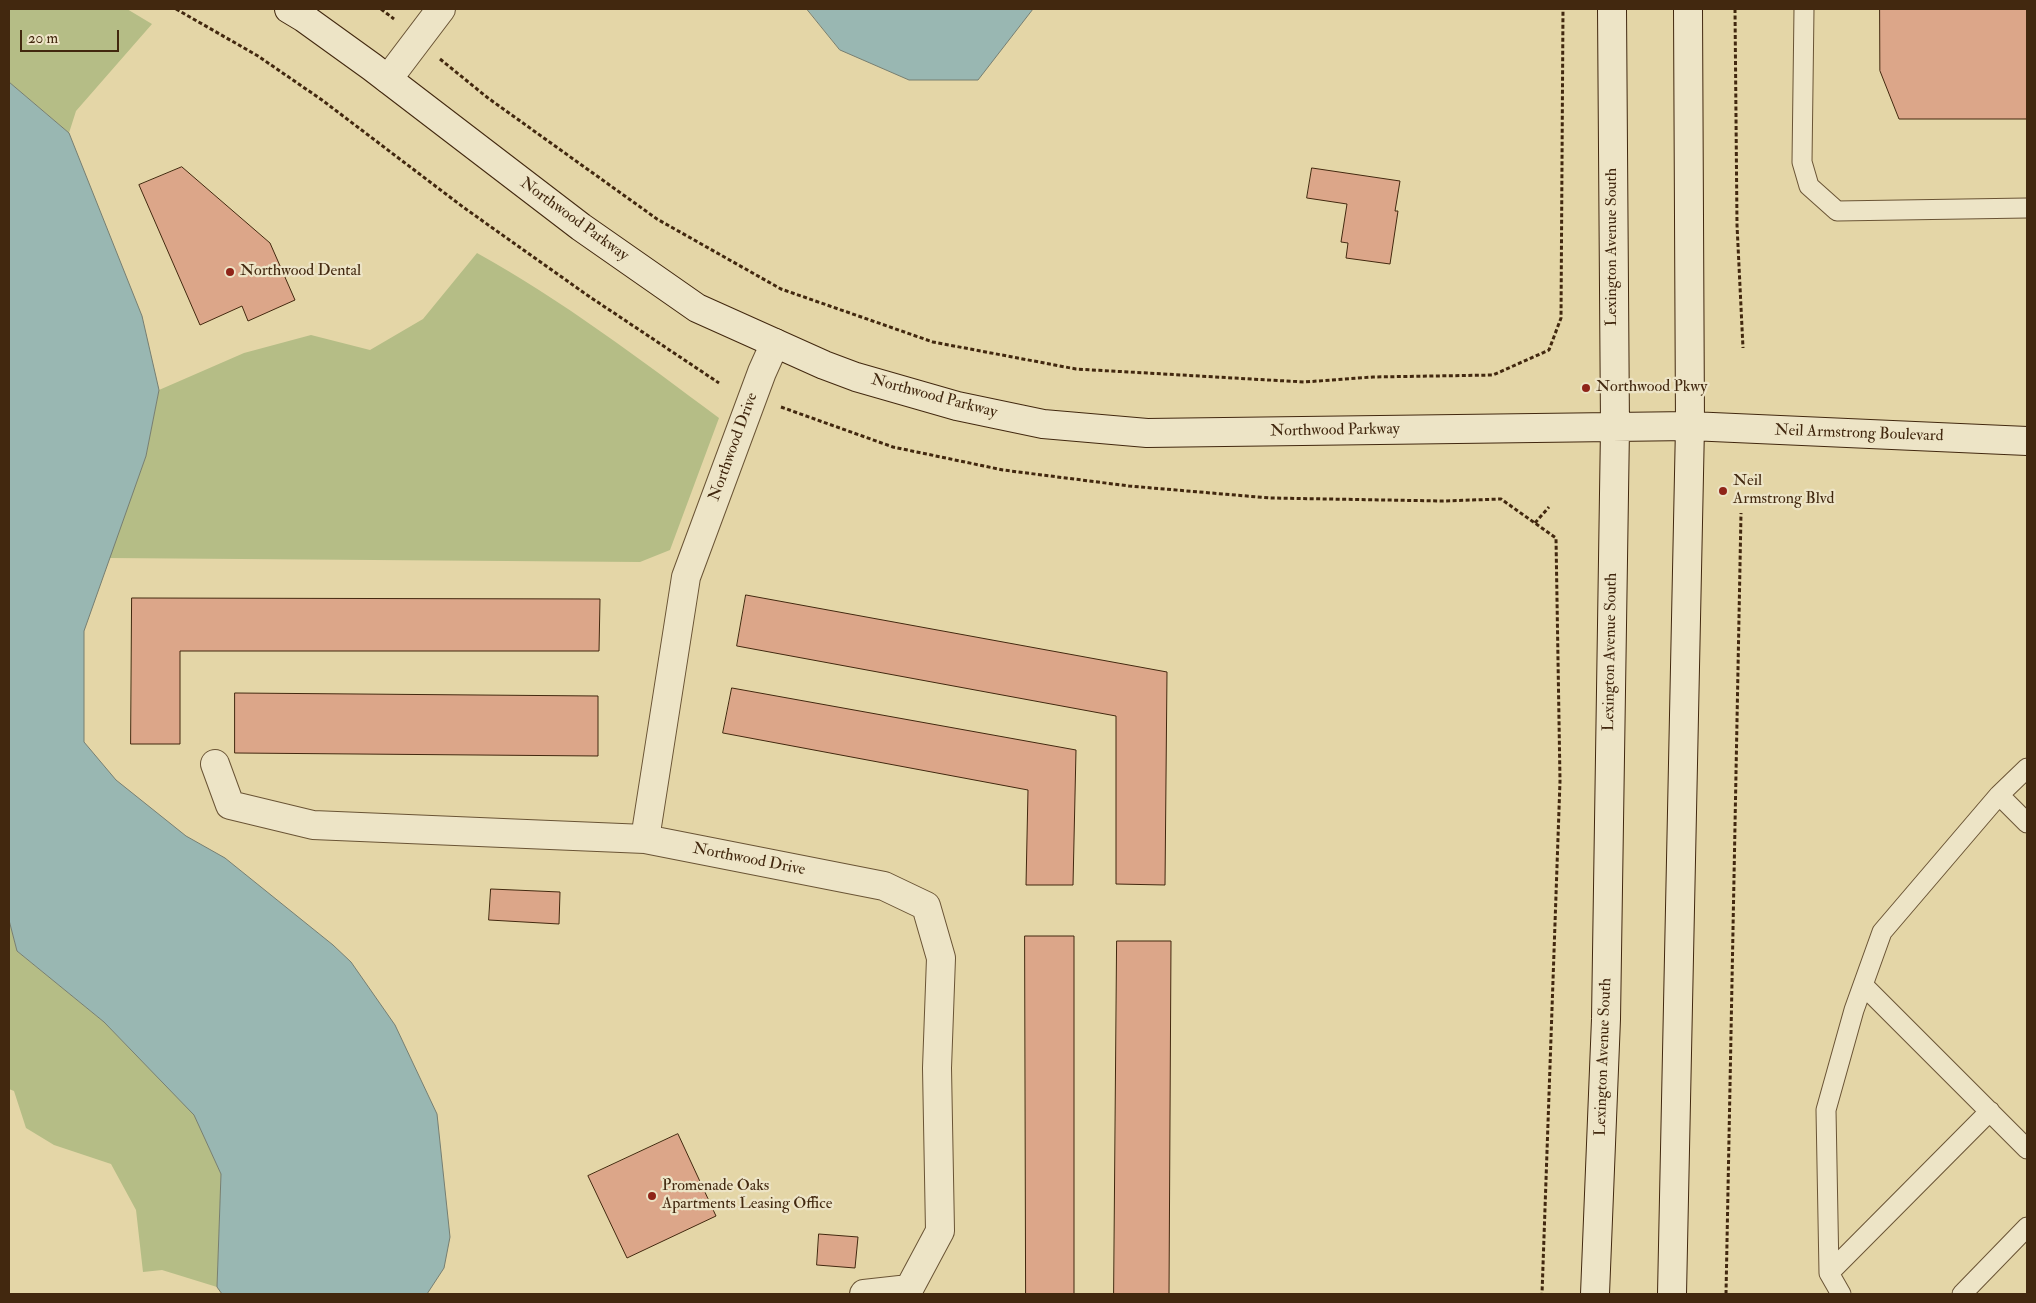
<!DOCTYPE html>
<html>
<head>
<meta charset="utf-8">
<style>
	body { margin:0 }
	#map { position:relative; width:2036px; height:1303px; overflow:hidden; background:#e4d6a7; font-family:"IM FELL Double Pica",serif }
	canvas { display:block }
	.frame { position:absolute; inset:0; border:10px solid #42280f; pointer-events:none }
	.scale { position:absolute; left:20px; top:30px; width:99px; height:22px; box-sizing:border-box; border:2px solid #42280f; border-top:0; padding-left:6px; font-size:15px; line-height:18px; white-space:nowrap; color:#42280f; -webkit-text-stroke:4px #ede4c6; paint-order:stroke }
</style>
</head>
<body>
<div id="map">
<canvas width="2036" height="1303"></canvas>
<div class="frame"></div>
<div class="scale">20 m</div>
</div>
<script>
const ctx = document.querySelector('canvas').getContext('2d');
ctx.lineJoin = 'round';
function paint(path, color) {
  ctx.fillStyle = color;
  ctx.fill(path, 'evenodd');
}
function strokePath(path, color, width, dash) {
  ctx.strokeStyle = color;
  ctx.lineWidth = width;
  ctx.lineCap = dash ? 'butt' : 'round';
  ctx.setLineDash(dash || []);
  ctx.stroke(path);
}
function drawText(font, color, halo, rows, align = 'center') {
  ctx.font = font + ' "IM FELL Double Pica",serif';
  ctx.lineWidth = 4.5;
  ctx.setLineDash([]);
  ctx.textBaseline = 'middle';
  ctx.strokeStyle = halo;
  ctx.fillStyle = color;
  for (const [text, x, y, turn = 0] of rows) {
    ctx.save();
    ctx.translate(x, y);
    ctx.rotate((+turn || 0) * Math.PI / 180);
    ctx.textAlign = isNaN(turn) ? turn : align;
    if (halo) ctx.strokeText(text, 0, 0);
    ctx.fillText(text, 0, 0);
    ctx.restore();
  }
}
paint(new Path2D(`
	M9 9H127L152 24 76 111 69 133 9 82Z
	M477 253C562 300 641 360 719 418L670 550 640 562 109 558 146 456 159 390 244 353 311 335 370 350 423 319Z
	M9 920 17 951 104 1022 194 1114 221 1174 217 1287 162 1270 143 1272 136 1210 111 1164 54 1145 26 1128 14 1091 9 1089Z`), '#b5bd86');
const water = new Path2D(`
	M807 9H1033L978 80H909L840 50Z
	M9 82 69 133 142 316 159 390 146 456 84 631V742L116 780 186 836 225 858 333 945 351 962 395 1025 437 1114 450 1237 444 1268 427 1294H222L217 1287 221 1174 194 1115 104 1022 17 951 9 920Z`);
paint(water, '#99b7b2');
strokePath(water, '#767e71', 1);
const building = new Path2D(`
	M1880 9H2027V119H1899L1880 71Z
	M182 167 270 243 295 300 248 321 242 306 200 325 139 185Z
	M1312 168 1400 181 1395 211H1398L1390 264 1346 258 1348 243 1341 242 1347 204 1307 198Z
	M746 595 1167 672 1165 885 1116 884V716L737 646Z
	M132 598 600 599 599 651H180V744H131Z
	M732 688 1076 750 1073 885H1026L1028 790 723 733Z
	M235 693 598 696V756L235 753Z
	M491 889 560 892 559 924 489 920Z
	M1025 936H1074V1294H1026Z
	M1117 941H1171L1169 1294H1114Z
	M678 1134 716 1216 627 1258 588 1176Z
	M819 1234 858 1237 855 1268 817 1265Z`);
paint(building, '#dca689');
strokePath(building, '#42280f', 1);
const lane = new Path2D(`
	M1804 9 1802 162 1809 186 1837 211 2027 208
	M2027 768 1999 795 2027 823
	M1863 985 2027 1149
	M1829 1273 1990 1111
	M1841 1294 1829 1273 1826 1110 1854 1010 1882 932 1999 795
	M1962 1294 2027 1227`);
const street = new Path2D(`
	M388 79 441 9
	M775 343 762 372 686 577 645 839 884 886 926 906 941 958 937 1068 940 1231 909 1289 864 1294
	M215 764 230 805 313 825 645 839`);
const secondary = new Path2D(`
	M289 9 304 18 372 67 581 227 697 308 824 365 856 377 957 406 1043 424 1147 433 1690 426 2027 441
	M1595 1294 1606 1019 1615 428 1612 9
	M1672 1294 1690 426 1688 9`);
strokePath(lane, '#6a5435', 21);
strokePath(street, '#6a5435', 30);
strokePath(secondary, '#42280f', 30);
strokePath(new Path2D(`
	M176 9 258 56 322 100 463 207 587 295 719 383
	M381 9 394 19
	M1735 9 1737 225 1743 348
	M440 59 488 98 657 219 781 289 933 342 1076 369 1304 382 1373 377 1493 375 1549 350 1561 318 1563 9
	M781 407 893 447 1003 470 1129 486 1270 498 1443 501 1501 499 1556 538 1560 781 1542 1294
	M1535 523 1549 507
	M1726 1294 1741 513`), '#42280f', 3, [4, 2.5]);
strokePath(lane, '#ede4c6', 19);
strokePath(street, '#ede4c6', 28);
strokePath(secondary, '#ede4c6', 28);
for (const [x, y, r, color] of [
	[230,272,5,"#8f2418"],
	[1586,388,5,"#8f2418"],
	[1723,491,5,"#8f2418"],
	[652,1196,5,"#8f2418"]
]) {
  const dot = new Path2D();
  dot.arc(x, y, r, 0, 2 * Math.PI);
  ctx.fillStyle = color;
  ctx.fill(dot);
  strokePath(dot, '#ede4c6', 2);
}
drawText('16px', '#42280f', '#ede4c6', [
	["Northwood Parkway",574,220,36],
	["Lexington Avenue South",1613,247,-90],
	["Northwood Parkway",934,397,15],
	["Northwood Parkway",1335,431,-1],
	["Neil Armstrong Boulevard",1859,434,2],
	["Northwood Drive",734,447,-70],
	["Lexington Avenue South",1611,652,-89],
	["Northwood Drive",749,860,11],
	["Lexington Avenue South",1604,1057,-88]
]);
drawText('16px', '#42280f', '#ede4c6', [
	["Northwood Dental",240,272],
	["Northwood Pkwy",1596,388],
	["Neil",1733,482],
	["Armstrong Blvd",1733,500],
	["Promenade Oaks",662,1187],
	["Apartments Leasing Office",662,1205]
], 'left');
</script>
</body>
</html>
